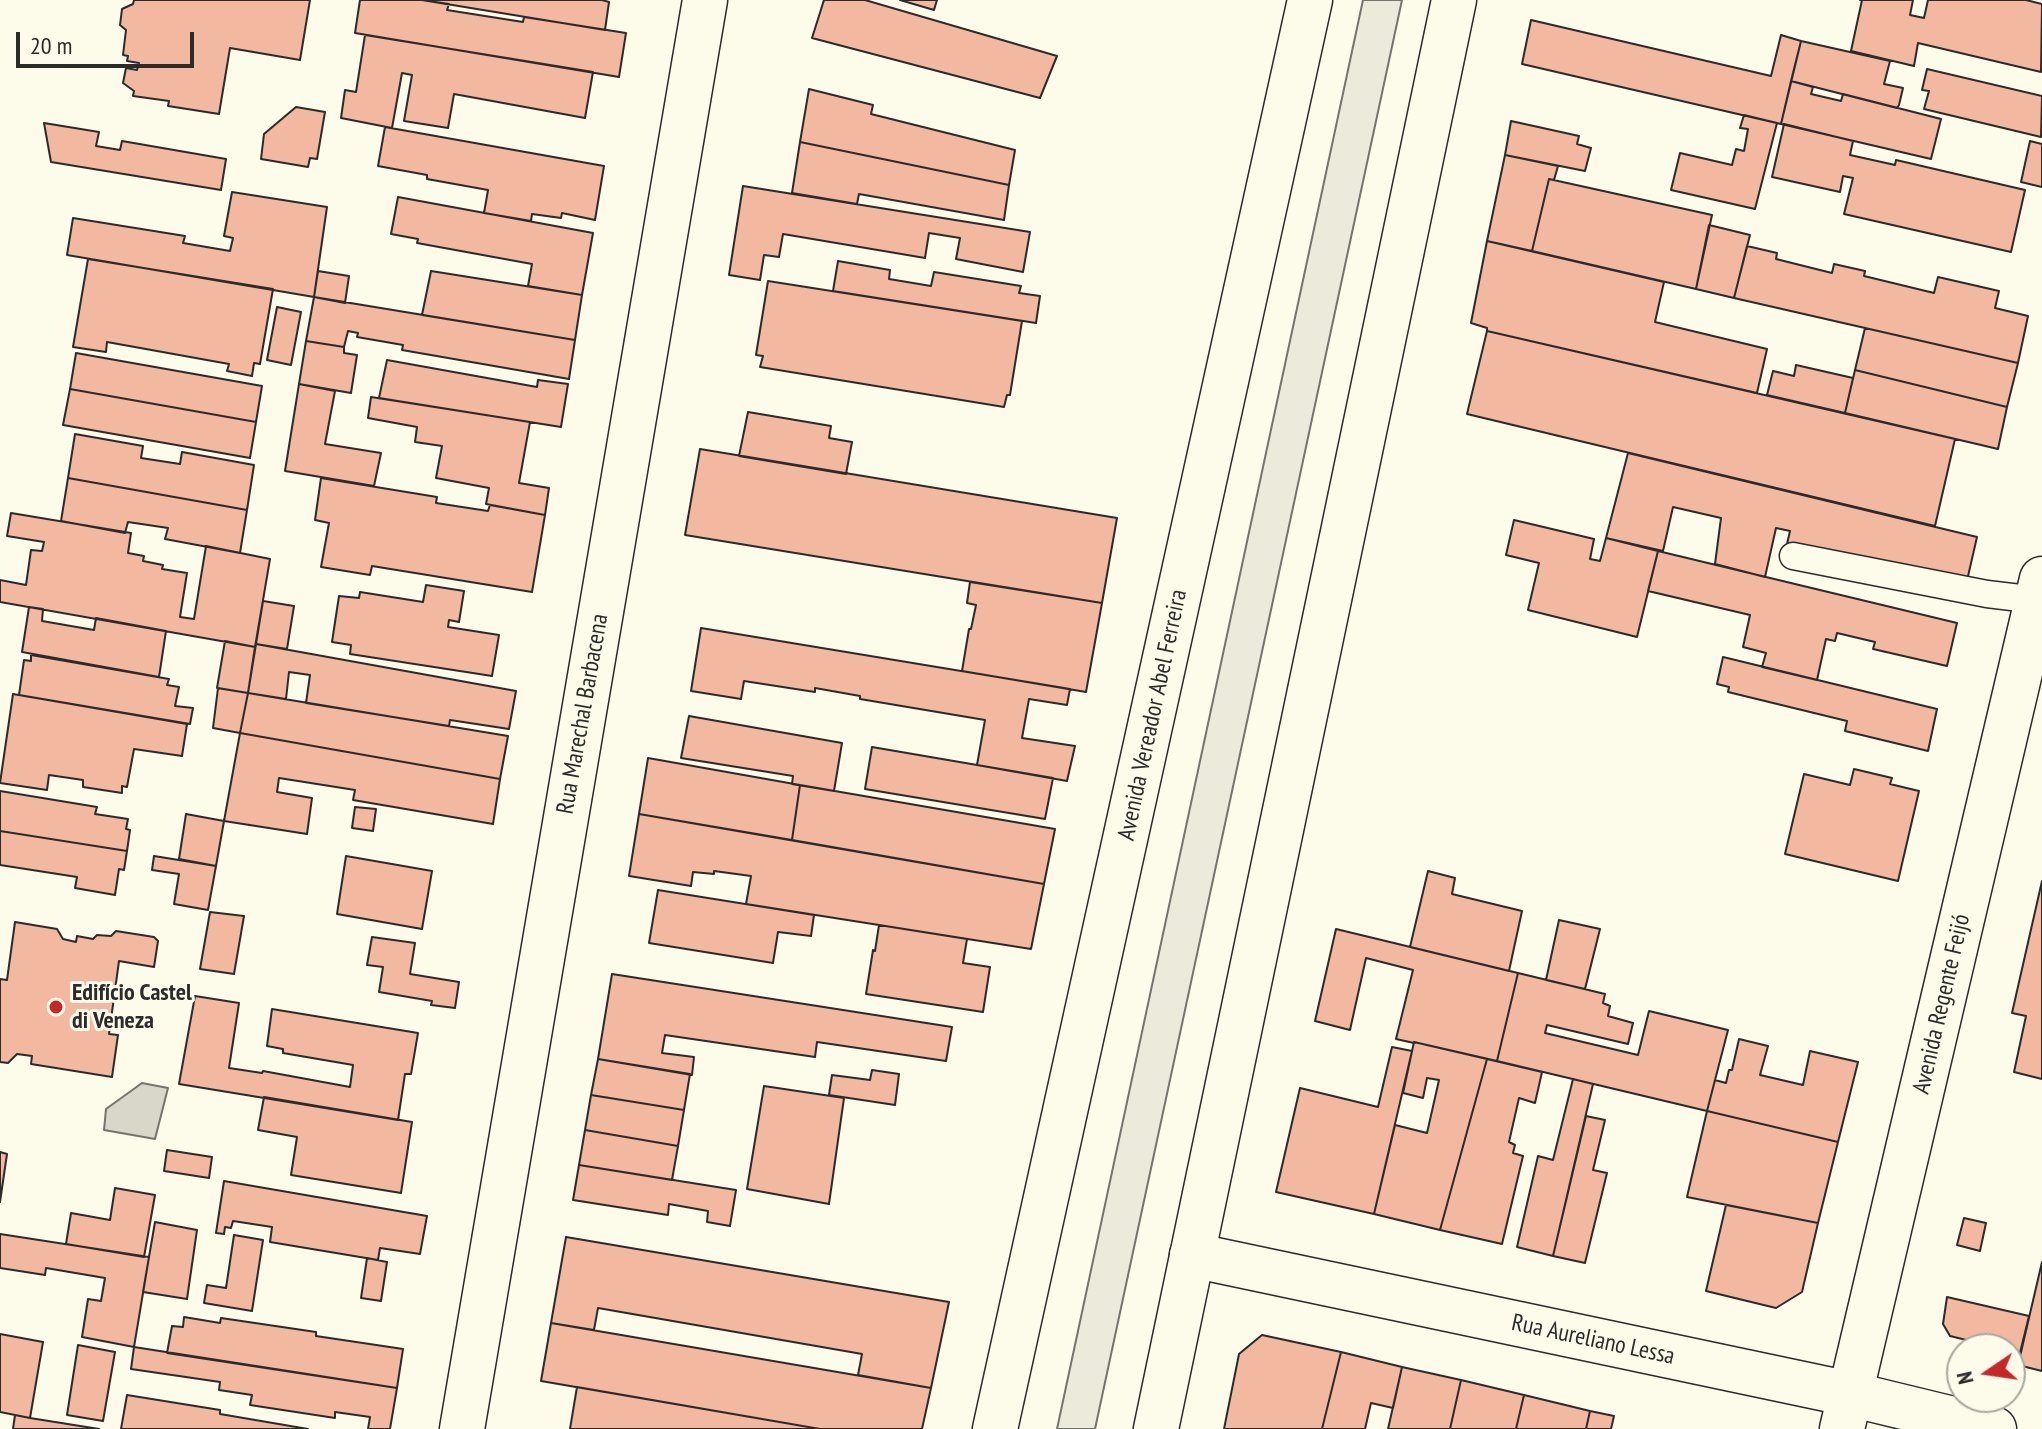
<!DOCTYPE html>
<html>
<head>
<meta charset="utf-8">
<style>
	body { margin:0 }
	#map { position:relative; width:2042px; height:1429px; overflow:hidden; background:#fdfbea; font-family:"PT Sans Narrow",sans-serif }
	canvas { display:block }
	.north { position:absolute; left:1946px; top:1333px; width:80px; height:80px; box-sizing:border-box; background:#fdfbea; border:2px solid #a9a89e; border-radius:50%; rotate:257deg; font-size:22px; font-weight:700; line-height:32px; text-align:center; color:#2b2b2b }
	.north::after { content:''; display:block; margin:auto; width:28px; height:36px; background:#c62828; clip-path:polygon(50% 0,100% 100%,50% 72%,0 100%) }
	.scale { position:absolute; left:16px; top:32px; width:178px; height:36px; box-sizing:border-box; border:4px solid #2b2b2b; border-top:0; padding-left:10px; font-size:24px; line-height:28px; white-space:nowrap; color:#2b2b2b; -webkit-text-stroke:6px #fdfbea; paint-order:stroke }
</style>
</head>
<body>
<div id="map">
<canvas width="2042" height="1429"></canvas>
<div class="north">N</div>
<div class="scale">20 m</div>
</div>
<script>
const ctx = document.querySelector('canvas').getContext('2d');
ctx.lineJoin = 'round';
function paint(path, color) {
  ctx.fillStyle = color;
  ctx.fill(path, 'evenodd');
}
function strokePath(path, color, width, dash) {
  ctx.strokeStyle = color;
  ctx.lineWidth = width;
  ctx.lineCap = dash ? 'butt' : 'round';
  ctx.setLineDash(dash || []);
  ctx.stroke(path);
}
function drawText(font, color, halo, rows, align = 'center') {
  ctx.font = font + ' "PT Sans Narrow",sans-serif';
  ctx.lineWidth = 6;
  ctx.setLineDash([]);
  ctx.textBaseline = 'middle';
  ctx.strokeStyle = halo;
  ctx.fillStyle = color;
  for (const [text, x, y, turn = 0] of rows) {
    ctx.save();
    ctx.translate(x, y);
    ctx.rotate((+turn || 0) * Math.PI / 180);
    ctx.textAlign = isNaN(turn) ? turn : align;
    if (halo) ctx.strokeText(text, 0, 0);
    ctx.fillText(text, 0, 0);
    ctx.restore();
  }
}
const green = new Path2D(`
	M1363 0H1402L1095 1429H1057Z`);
paint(green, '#ecebdb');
strokePath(green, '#74746e', 2);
const water = new Path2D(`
	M142 1083 168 1088 155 1139 104 1130 106 1109Z`);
paint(water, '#d8d7c9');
strokePath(water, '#74746e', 2);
const building = new Path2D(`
	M134 0H310L300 60 230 48 219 114 168 106 169 101 133 96 134 91 123 83 126 68 137 70 139 63 127 61 128 56 123 55 126 30 120 25 122 9 133 4Z
	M360 0H422L449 4 447 10 523 22 524 17 626 33 619 77 355 33Z
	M422 0H602L609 2 605 30Z
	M824 0H865L1057 56 1040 98 812 38Z
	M900 0H937L934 10Z
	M1860 0H1913L1910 15 1924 18 1928 0H2026L2042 4 2041 72 1918 43 1914 66 1851 51 1862 0Z
	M1531 20 1771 76 1781 35 1801 41 1781 124 1522 64Z
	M365 35 593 72 585 118 454 94 448 128 404 121 412 75 402 73 392 128 341 118 345 90 356 92Z
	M1801 41 1890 61 1884 84 1903 88 1899 105 1897 108 1791 81Z
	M1927 69 2042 96 2041 137 1924 109 1929 91 1922 90Z
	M1791 81 1813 87 1811 94 1841 101 1843 94 1941 119 1931 159 1781 124Z
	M809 89 873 105 871 114 1015 150 1009 185 800 142Z
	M296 107 325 112 317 159 310 158 308 167 261 159 264 134Z
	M1744 115 1777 123 1755 209 1671 190 1680 153 1732 165 1736 149 1744 151 1748 129 1740 128Z
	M1511 121 1579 136 1577 144 1591 148 1585 171 1505 155Z
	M44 123 99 132 96 146 120 150 122 141 226 159 221 190 51 162Z
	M1784 124 1853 141 1850 155 1895 165 1896 160 2025 190 2011 252 1844 214 1853 178 1843 176 1840 192 1772 177Z
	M385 127 604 166 595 220 562 213 561 218 532 214 531 221 484 213 488 190 427 179V175L378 166Z
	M2030 141 2042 144V187L2021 182Z
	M800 142 1009 185 1004 220 859 194 857 204 792 193Z
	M1505 155 1558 166 1554 180 1549 179 1532 251 1487 241Z
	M1549 179 1712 215 1696 289 1532 251Z
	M743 186 1030 232 1023 272 956 259 960 238 929 233 925 258 783 234 779 257 764 255 760 280 729 275Z
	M232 192 327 207 314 297 67 255 73 218 185 236 183 243 230 251 233 238 224 236Z
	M398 197 593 233 582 295 528 286 532 264 417 243 418 239 391 234Z
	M1709 225 1750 235 1734 298 1696 289Z
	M1487 241 1664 282 1655 322 1767 349 1757 393 1487 331V328L1471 323Z
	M1747 246 1777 253 1776 259 1832 273 1834 264 1865 271 1864 276 1934 293 1938 277 1999 291 1995 308 2028 316 2018 363 1734 298Z
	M88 259 273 289 260 364 254 363 252 376 227 371 229 364 107 342 106 352 73 347Z
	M838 261 890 270 889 279 931 286 934 272 1021 286 1019 293 1040 296 1036 323 833 291Z
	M318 271 349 276 345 303 314 297Z
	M431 271 582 295 575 340 422 315Z
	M768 281 1022 321 1010 395H1007L1004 407 760 367 763 356 756 355Z
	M314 297 575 340 569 379 402 350 403 345 357 337 358 333 348 331 344 347 306 341Z
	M277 307 301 312 291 365 267 360Z
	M1865 328 2018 363 2007 407 1855 370Z
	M1487 331 1955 439 1935 526 1467 414Z
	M306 341 344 347V353L357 355 351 393 299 384Z
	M76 353 262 386 256 422 70 389Z
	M387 360 537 387 538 380 568 384 561 427 379 398Z
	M1796 365 1853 378 1845 413 1767 395 1773 371 1794 376Z
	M1855 370 2007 407 1998 449 1845 413Z
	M299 384 335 391 325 444 381 453 374 486 285 471Z
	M70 389 256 422 250 458 63 425Z
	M371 397 530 422 519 483 549 488 545 515 486 504 489 488 436 478 442 446 415 442 417 427 368 418Z
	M748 412 831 426 829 438 852 442 846 474 739 456Z
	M75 434 143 446 141 458 180 464 182 452 254 465 247 510 68 478Z
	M700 449 1117 518 1102 603 685 535Z
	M1628 453 1977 537 1966 585 1787 544 1790 531 1776 528 1765 577 1715 564 1721 518 1673 507 1663 551 1606 538Z
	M68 478 247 510 240 553 165 539 168 528 128 522 125 533 61 521Z
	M321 478 437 497 436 503 488 511 490 505 545 515 532 592 372 566 370 575 321 567 329 523 315 520Z
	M11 513 131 533 128 553 144 556 143 561 163 565 162 569 187 573 180 617 194 619 206 546 270 559 255 647 0 602V580L26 585 31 550 42 551 44 542 7 536Z
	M1514 520 1594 539 1590 559 1600 561 1606 538 1658 551 1637 637 1528 610 1539 563 1506 555Z
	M1658 551 1957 623 1947 666 1873 649 1875 642 1837 633 1835 641 1826 639 1817 680 1762 667 1766 653 1743 647 1750 615 1648 591Z
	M970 582 1102 603 1086 692 962 671 969 629H971L976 605 967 603Z
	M426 585 464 591 459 622 449 620 448 627 499 635 492 676 350 654 351 645 332 642 339 596 359 598 360 592 423 602Z
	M263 601 294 606 287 649 256 644Z
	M29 607 43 609 42 621 94 630 96 618 166 631 159 677 22 652Z
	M701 628 1070 689 1067 705 1029 699 1022 738 1075 746 1067 781 977 765 985 720 860 699V696L815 688V692L744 681 741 699 691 691Z
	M225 641 255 647 248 693 217 688Z
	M256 644 516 691 509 729 450 720 449 726 306 703 310 675 289 672 286 699 248 693Z
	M31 655 169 679 167 685 179 687 175 706 193 708 190 724 19 695 24 660 31 661Z
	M1723 657 1937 709 1928 751 1845 731 1847 721 1728 692 1729 687 1717 684Z
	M218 688 248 693 240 733 213 728Z
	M248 693 508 736 500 779 240 733Z
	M13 694 187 724 182 756 134 749 127 787 122 786V793L83 787V780L49 775 47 790 0 783Z
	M689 716 842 743 834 791 792 784 793 776 681 758Z
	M240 733 500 779 493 824 353 800 355 790 279 778 277 792 312 798 307 834 224 821Z
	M872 747 1053 778 1045 819 865 789Z
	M648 758 800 785 792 840 639 814Z
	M1854 769 1892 778 1890 784 1919 791 1898 881 1785 854 1804 774 1850 785Z
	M800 785 1055 829 1044 884 792 840Z
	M0 791 97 807 95 814 128 819 126 829 130 830 127 851 0 831Z
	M355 807 376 809 373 831 352 828Z
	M186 814 224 821 216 866 179 859Z
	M639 814 1044 884 1031 949 746 904 751 876 714 871V874L693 872 691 886 629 876Z
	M0 831 127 851 124 870 119 869 115 895 75 888 77 877 0 865Z
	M154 856 216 866 208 910 174 904 179 874 152 870Z
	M346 856 432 871 422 929 337 914Z
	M1428 871 1455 878 1452 894 1522 911 1509 971 1410 947Z
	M2042 881V1079L2014 1072 2026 1016 2012 1013Z
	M658 890 814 915 811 936 778 932 773 963 649 943Z
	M210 912 244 916 234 974 200 969Z
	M1559 920 1600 929 1585 989 1546 980Z
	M15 922 57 929 63 939 76 942 77 936 93 939 97 935 111 936 116 931 154 937 158 941 154 967 119 961 109 1034 118 1035 112 1077 31 1064 32 1056 17 1054 8 1063 0 1062V979L7 980Z
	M879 925 967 939 963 963 990 967 983 1012 866 994 873 950 875 951Z
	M1336 929 1518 973 1497 1061 1414 1042V1043L1396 1039 1413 970 1366 958 1350 1030 1315 1021Z
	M372 937 415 943 410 974 459 982 455 1008 431 1005 432 1001 379 992 383 967 367 965Z
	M1518 973 1605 994 1603 1003 1610 1006 1608 1016 1633 1023 1628 1044 1547 1025 1545 1033 1638 1055 1649 1011 1728 1030 1707 1111 1497 1061Z
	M612 974 952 1027 946 1061 817 1042 815 1057 665 1035 662 1053 694 1057 692 1075 598 1059Z
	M195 996 239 1003 229 1068 262 1073 263 1071 350 1087 353 1065 283 1053V1049L267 1046 272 1009 418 1033 411 1074H405L398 1120 179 1084Z
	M1739 1039 1768 1046 1760 1075 1803 1085 1810 1051 1858 1062 1838 1142 1707 1111 1715 1080 1726 1083 1729 1070H1732Z
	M1414 1042 1487 1059 1440 1230 1374 1214 1395 1125 1427 1133 1439 1080 1427 1078 1423 1098 1403 1093Z
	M1392 1047 1412 1051 1374 1214 1276 1192 1300 1088 1378 1107Z
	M598 1059 690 1074 684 1110 591 1095Z
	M1487 1059 1542 1072 1535 1103 1519 1098 1509 1142 1515 1145 1513 1153 1523 1156 1502 1244 1440 1230Z
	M872 1070 899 1074 895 1105 829 1095 832 1075 870 1080Z
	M1573 1079 1593 1084 1553 1256 1517 1247 1538 1156 1553 1160Z
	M764 1086 844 1098 829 1204 747 1189Z
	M591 1095 684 1110 678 1146 585 1130Z
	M264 1097 412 1122 401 1193 291 1175 297 1137 258 1130Z
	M1707 1111 1838 1142 1818 1223 1687 1197Z
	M1586 1116 1605 1120 1593 1170 1607 1173 1585 1263 1553 1256Z
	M585 1130 678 1146 672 1180 579 1165Z
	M167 1150 212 1157 209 1178 164 1171Z
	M0 1152 7 1154 0 1202Z
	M579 1165 736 1190 730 1226 707 1222 708 1211 669 1204 668 1215 573 1200Z
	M224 1181 427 1216 420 1254 380 1248 378 1260 270 1242 272 1227 233 1221 231 1228 225 1227 224 1234 216 1233Z
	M115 1188 155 1195 144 1257 66 1244 71 1213 110 1220Z
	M1726 1205 1818 1223 1802 1292 1776 1308 1706 1291Z
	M1964 1218 1986 1223 1980 1251 1957 1245Z
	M155 1222 197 1230 187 1299 143 1292Z
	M0 1234 149 1257 134 1347 82 1337 88 1299 101 1301 105 1278 46 1268 45 1275 0 1268Z
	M234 1235 263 1240 252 1311 204 1303 207 1285 226 1288Z
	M566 1237 949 1302 931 1388 858 1375 862 1354 598 1308 594 1330 551 1323Z
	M367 1258 387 1262 381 1301 361 1298Z
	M2042 1262V1371L2018 1365Z
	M1947 1297 2029 1316 2020 1353 2010 1351V1349H2003L1950 1336 1943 1324Z
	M184 1317 220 1323 221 1318 316 1332V1336L403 1349 397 1388 167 1353 172 1326 183 1327Z
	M551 1323 931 1388 922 1429H820L541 1381Z
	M0 1334 43 1342 30 1418 0 1412Z
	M1262 1335 1341 1352 1322 1429H1224L1239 1354Z
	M78 1345 115 1352 103 1421 67 1415Z
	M134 1347 397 1388 390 1429H368L370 1417 335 1412V1418L250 1405 252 1395 219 1390 220 1382 131 1369Z
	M1341 1352 1402 1367 1393 1408 1371 1403 1365 1429H1322Z
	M1402 1367 1461 1380 1450 1429H1388Z
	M1461 1380 1524 1395 1516 1429H1450Z
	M577 1387 820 1429H570Z
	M127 1395 220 1410V1414L308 1429H121Z
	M1524 1395 1590 1411 1586 1429H1516Z
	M1590 1411 1614 1416 1611 1429H1586Z
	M15 1415 30 1418 99 1429H13Z`);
paint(building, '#f2b8a0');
strokePath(building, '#2b2b2b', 2);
const service = new Path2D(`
	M1793 556 1987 594 2037 600`);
const minor = new Path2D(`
	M1192 1255 1850 1394 1994 1429`);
const tertiary = new Path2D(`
	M462 1429 705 0`);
const secondary = new Path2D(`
	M1842 1429 2042 579`);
const primary = new Path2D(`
	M995 1429 1310 0
	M1156 1429 1454 0`);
strokePath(service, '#2b2b2b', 29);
strokePath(minor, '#2b2b2b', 47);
strokePath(tertiary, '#2b2b2b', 47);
strokePath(secondary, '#2b2b2b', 47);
strokePath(primary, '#2b2b2b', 47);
strokePath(service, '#fdfbea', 26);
strokePath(minor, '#fdfbea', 44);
strokePath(tertiary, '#fdfbea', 44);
strokePath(secondary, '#fdfbea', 44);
strokePath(primary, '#fdfbea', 44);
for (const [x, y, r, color] of [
	[56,1007,8,"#c62828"]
]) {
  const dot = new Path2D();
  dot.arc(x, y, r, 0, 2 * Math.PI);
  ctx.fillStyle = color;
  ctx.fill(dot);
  strokePath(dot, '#fdfbea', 3);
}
drawText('24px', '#2b2b2b', '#fdfbea', [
	["Rua Marechal Barbacena",583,714,-80],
	["Avenida Vereador Abel Ferreira",1153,715,-78],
	["Avenida Regente Feijó",1942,1004,-77],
	["Rua Aureliano Lessa",1593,1340,12]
]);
drawText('bold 24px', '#2b2b2b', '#fdfbea', [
	["Edifício Castel",72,993],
	["di Veneza",72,1021]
], 'left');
</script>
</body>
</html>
